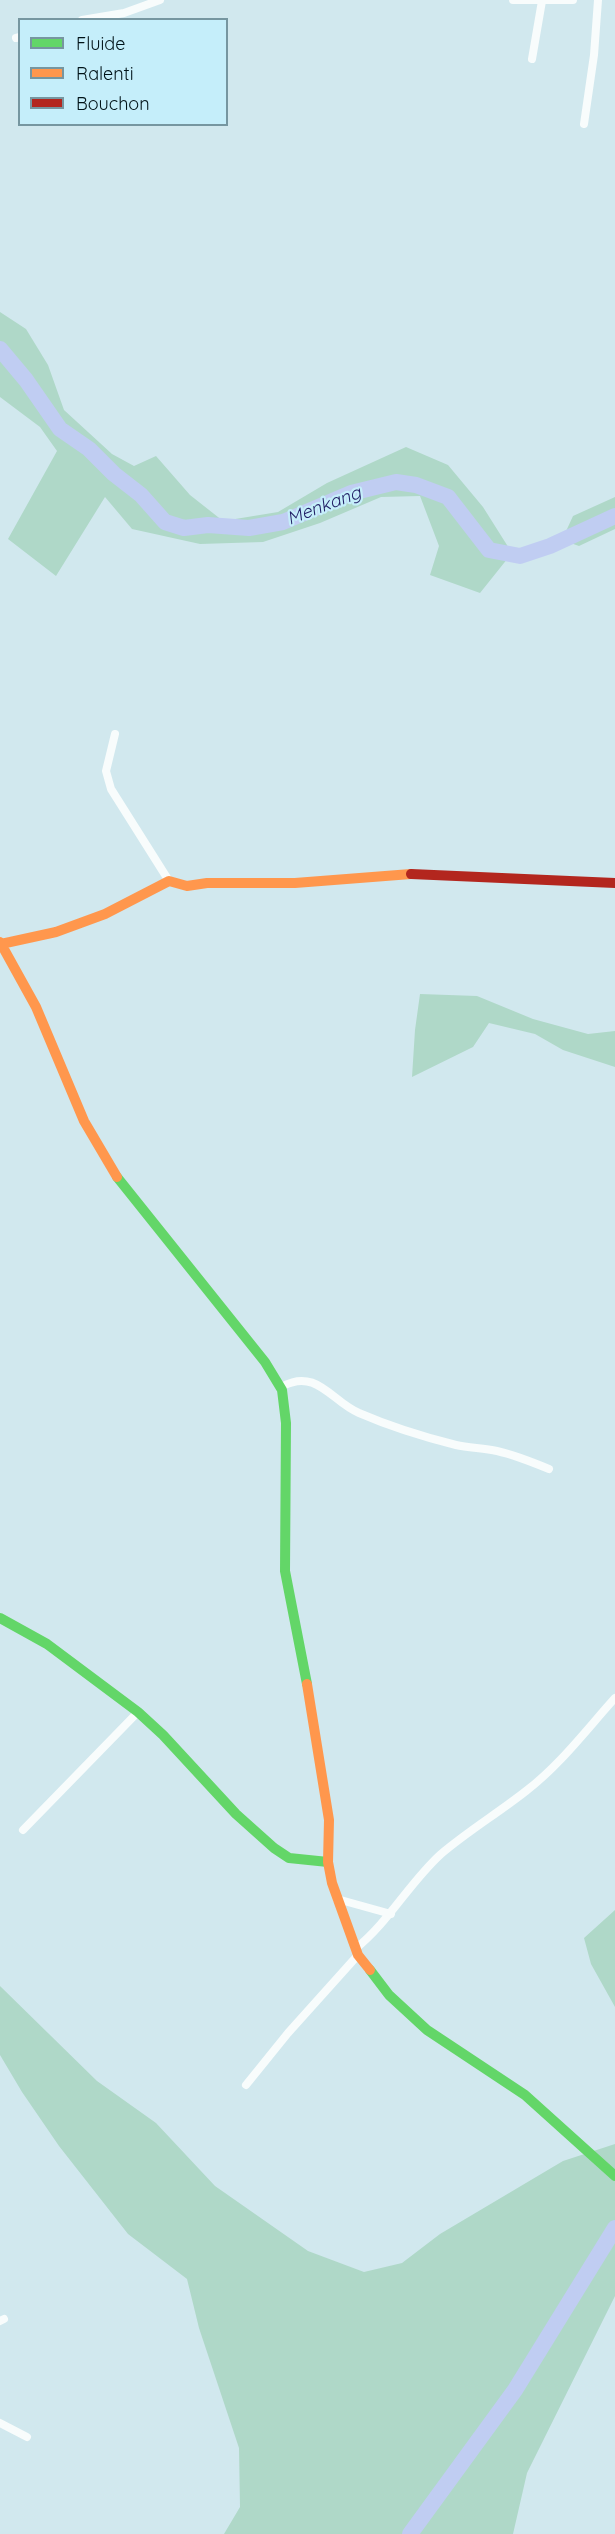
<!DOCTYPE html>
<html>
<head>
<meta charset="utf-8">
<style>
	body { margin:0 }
	#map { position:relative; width:615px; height:2534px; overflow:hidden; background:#d1e8ee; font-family:Quicksand,sans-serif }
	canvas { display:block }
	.legend { position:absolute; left:18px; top:18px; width:210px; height:108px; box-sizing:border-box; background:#c5eefa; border:2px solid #7696a0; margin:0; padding:8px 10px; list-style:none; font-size:18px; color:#001318 }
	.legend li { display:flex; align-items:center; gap:12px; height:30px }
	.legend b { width:30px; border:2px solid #7696a0 }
</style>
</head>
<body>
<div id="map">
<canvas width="615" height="2534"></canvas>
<ul class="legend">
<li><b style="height:8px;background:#63d668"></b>Fluide</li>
<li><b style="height:8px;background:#ff974d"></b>Ralenti</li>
<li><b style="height:8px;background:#b3261e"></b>Bouchon</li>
</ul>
</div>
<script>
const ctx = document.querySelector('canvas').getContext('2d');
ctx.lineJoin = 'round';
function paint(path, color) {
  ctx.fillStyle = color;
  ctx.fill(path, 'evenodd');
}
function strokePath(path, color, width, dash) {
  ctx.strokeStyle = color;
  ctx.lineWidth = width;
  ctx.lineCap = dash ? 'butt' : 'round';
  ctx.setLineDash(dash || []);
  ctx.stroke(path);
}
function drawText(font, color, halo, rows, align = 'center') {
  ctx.font = font + ' Quicksand,sans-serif';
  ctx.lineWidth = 4.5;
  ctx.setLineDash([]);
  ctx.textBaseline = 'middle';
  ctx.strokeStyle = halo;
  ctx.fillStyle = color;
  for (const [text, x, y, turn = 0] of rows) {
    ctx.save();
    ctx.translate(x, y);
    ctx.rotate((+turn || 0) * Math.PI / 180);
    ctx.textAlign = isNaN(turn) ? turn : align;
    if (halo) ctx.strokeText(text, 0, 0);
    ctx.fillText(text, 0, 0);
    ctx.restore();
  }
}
paint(new Path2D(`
	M0 312 26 329 48 365 64 410 112 454 134 466 156 456 190 495 223 521 278 512 327 483 406 447 448 465 483 507 512 553 480 593 430 575 439 546 420 496 381 497 320 523 263 542 200 544 132 529 105 497 56 576 8 539 57 451 40 427 0 397Z
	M615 497V529L579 546 562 540 573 516Z
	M420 994 477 996 533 1019 588 1034 615 1031V1067L563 1050 535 1034 489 1023 473 1047 412 1077 415 1030Z
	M615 1910V2007L591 1964 584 1938Z
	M0 1986 97 2081 156 2123 215 2186 308 2251 364 2272 402 2263 440 2234 563 2161 615 2144V2296L527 2473 513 2534H224L240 2507 239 2448 199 2328 187 2279 128 2234 59 2146 22 2092 0 2055Z`), '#afd8c8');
strokePath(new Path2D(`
	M0 349 26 380 60 429 89 449 114 474 141 495 165 522 184 528 208 525 249 528 283 522 351 493 396 482 416 485 448 497 489 550 520 556 550 546 615 516
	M410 2534 515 2390 615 2228`), '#c0cdf2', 16);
strokePath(new Path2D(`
	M513 0H573
	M82 20 124 13 160 0
	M16 38 20 37
	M532 59 542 1
	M584 124 594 55 598 0
	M115 734 106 771 111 789 169 881
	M282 1390 283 1386C317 1368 332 1402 359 1413 389 1426 424 1437 456 1445 469 1448 483 1448 497 1451 515 1455 532 1462 549 1469
	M23 1830 138 1712
	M337 1899 391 1914
	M355 1949C389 1922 409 1883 441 1854 468 1831 498 1813 526 1791 560 1765 587 1729 615 1698
	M246 2085 288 2033 358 1955
	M0 2321 4 2319
	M0 2423 27 2437`), '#f8fcfc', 8);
strokePath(new Path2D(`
	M117 1177 265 1362 282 1390 286 1423 285 1571 307 1684
	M0 1618 47 1644 138 1712 163 1735 236 1814 274 1848 289 1858 328 1862
	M370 1970 389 1995 427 2030 525 2095 615 2176`), '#63d668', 10);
strokePath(new Path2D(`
	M0 942 36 1007 84 1121 117 1177
	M1 944 56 932 105 914 169 881 187 886 207 883H295L411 874
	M307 1684 329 1820 328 1862 332 1883 358 1955 370 1970`), '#ff974d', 10);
strokePath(new Path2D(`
	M411 874 615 883`), '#b3261e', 10);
drawText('italic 18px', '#1f1c63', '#c5eefa', [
	["Menkang",324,506,-21]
]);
</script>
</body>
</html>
